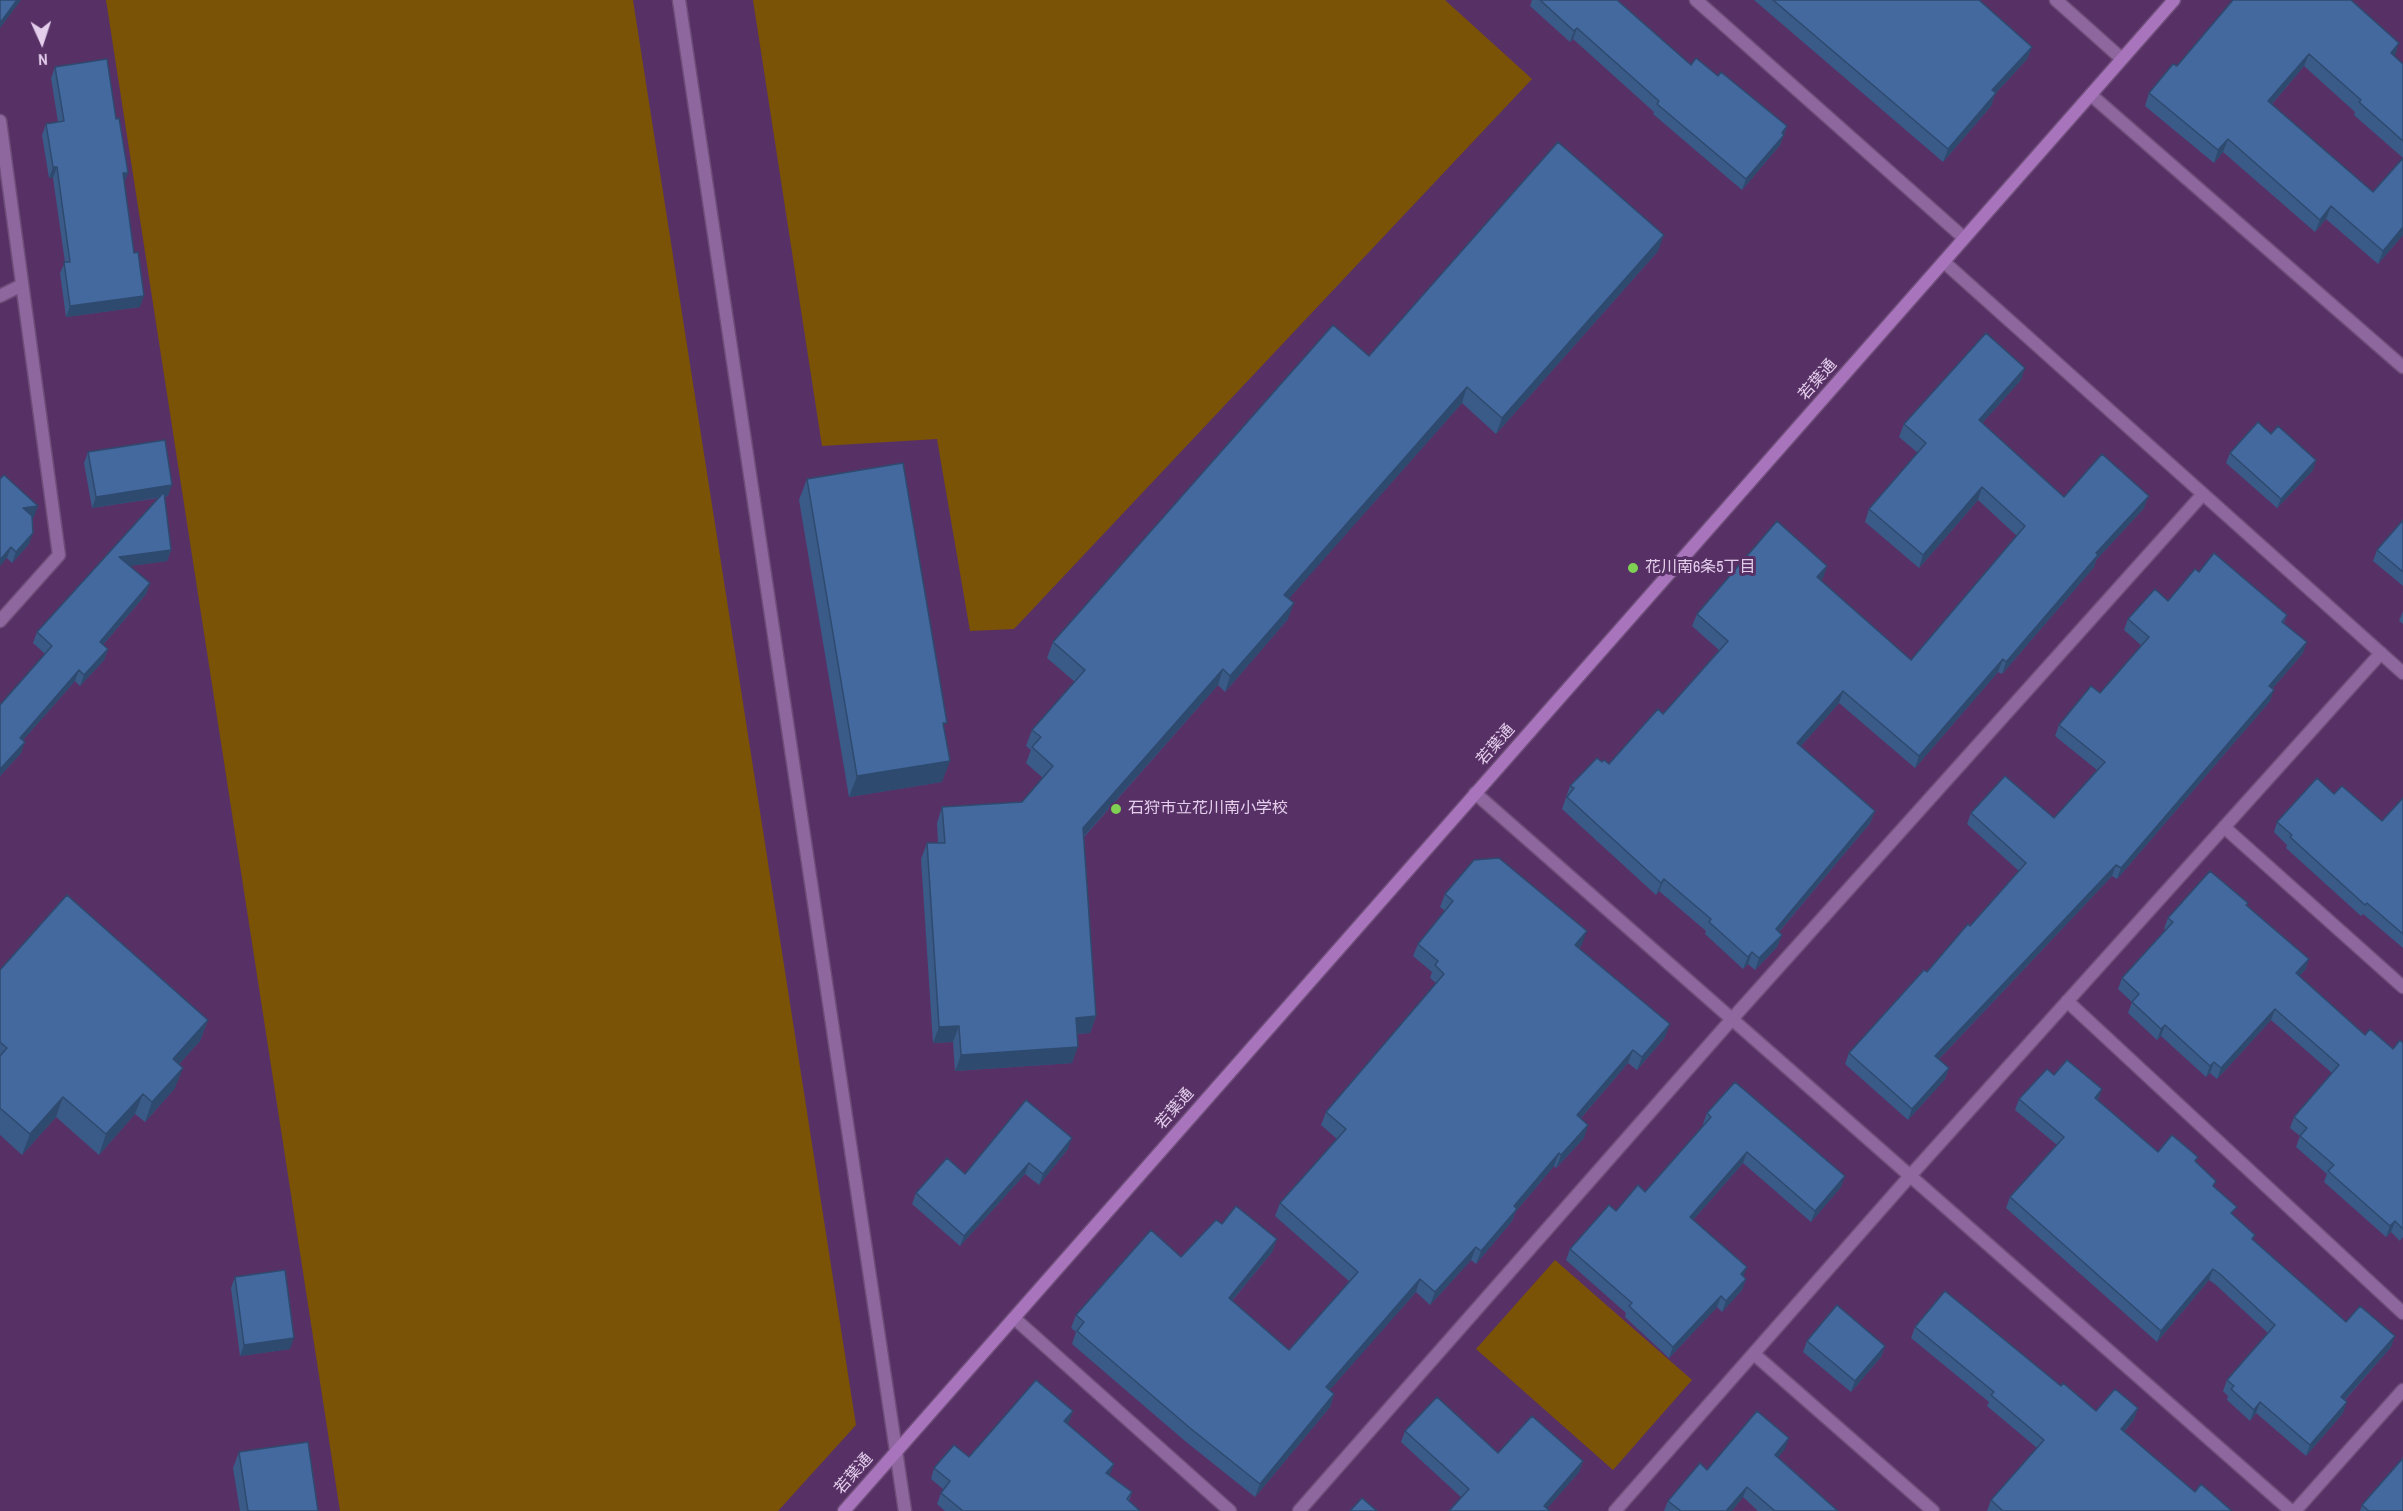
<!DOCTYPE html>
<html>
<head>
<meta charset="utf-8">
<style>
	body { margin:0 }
	#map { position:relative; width:2403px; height:1511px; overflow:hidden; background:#573165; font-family:"Archivo Narrow",sans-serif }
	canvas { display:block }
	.north { position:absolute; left:12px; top:12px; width:60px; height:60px; -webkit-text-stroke:4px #573165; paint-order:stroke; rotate:177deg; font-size:16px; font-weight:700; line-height:24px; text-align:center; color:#e4ceec }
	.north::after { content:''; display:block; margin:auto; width:21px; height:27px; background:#e4ceec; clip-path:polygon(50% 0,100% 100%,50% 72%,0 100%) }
</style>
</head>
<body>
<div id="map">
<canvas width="2403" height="1511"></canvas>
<div class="north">N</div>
</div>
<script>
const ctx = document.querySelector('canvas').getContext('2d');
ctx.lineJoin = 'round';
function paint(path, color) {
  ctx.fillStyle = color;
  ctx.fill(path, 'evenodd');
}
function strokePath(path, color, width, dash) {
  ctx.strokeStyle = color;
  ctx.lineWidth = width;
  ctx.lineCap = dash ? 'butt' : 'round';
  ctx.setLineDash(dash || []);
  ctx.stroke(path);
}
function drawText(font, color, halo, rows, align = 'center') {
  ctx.font = font + ' "Archivo Narrow","Noto Sans JP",sans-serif';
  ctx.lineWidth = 6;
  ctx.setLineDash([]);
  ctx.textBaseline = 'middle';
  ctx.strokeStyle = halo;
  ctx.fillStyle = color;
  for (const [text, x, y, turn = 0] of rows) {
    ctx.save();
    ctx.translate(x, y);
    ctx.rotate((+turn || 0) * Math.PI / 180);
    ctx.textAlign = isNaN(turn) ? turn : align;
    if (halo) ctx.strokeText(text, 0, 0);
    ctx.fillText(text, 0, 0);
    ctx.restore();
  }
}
paint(new Path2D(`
	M106 0H633L856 1425 778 1511H340Z
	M753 0H1445L1532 79 1014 629 970 631 937 439 822 446Z
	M1555 1260 1692 1380 1613 1470 1476 1349Z`), '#7a5306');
const street = new Path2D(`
	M679 0 905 1511
	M1696 0 1964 238
	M2056 0 2122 59
	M2091 95 2403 367
	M0 121 59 555 0 621
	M1944 262 2403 673
	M0 296 22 285
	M1475 793 2291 1511
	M2224 827 2403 987
	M2067 1001 2403 1313
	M1014 1318 1230 1511
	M1754 1354 1933 1511
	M1299 1511 1732 1019 2203 494
	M1615 1511 1910 1176 2381 653
	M2295 1511 2403 1390`);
const secondary = new Path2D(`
	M844 1511 2174 0`);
strokePath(street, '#6e4e79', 15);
strokePath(secondary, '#6e4e79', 15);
strokePath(street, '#8f679f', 12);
strokePath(secondary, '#a874bc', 12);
paint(new Path2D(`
	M1532 0H1617L1691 65 1718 76 1787 126 1780 145 1742 190 1653 114 1654 112 1573 39 1570 42 1530 6Z
	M1754 0H1979L2032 47 2027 59 1995 94 1991 106 1943 162Z
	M2233 0 2394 56 2403 64V235L2378 264 2326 219 2315 232 2223 152 2214 163 2145 106 2149 93 2177 66ZM2304 66 2355 112 2354 115 2403 158 2373 192 2272 104Z
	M55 67 116 119 128 173 124 182 140 307 66 317 60 273 65 262 53 178H49L42 135 46 124 58 122 51 78Z
	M1658 251 1496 434 1462 403 1288 599V619L1225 692 1218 685 1084 837 1096 1016 1090 1033 1077 1034 1072 1063 955 1071 953 1042 933 1043 921 859 927 843H938L937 823 942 807 1022 802 1043 778 1026 763 1031 750 1026 746 1032 730 1075 682 1047 658 1053 642 1369 356Z
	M2021 380 1982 423 2064 497 2144 508 2096 560 2094 567 2002 674 1998 672 1915 768 1839 703 1800 747 1875 811 1870 823 1779 932 1782 935 1777 947 1755 970 1748 964 1743 969 1705 934 1706 931 1659 891 1656 895 1562 809 1570 786 1602 762 1609 764 1663 714 1719 650 1692 626 1697 614 1823 578 1821 580 1911 660 2017 536 1978 500 1919 568 1865 522 1869 509 1918 453 1899 437 1904 424Z
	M2271 434 2316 460 2313 470 2277 508 2226 463 2230 453Z
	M88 452 168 496 164 497 171 550 167 561 129 566 150 583 146 594 103 645 108 649 104 660 80 686 75 681 23 740 21 753 0 776V705L45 654 33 643 37 632 158 498 92 508 84 463Z
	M0 479 34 517H32L29 544 12 563 7 558Z
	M807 479 944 730 942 782 849 797 799 500Z
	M2403 520V586L2373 561 2377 550Z
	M2199 572 2287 615 2284 623 2303 653 2272 689 2270 701 2117 879 2112 876 1939 1059 1949 1068 1945 1079 1908 1120 1845 1064 1849 1053 1970 926 2019 871 1967 824 1971 813 2054 818 2097 770 2055 736 2059 725 2100 693 2142 646 2124 630 2128 619 2168 601Z
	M2403 611V624L2399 621Z
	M2334 794 2382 821 2403 798V948L2363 914 2361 916 2286 848 2287 845 2274 832 2277 822Z
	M1445 894 1582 944 1579 948 1665 1037 1637 1070 1628 1063 1581 1118 1584 1138 1556 1168 1554 1166 1516 1211 1512 1221 1476 1264 1471 1260 1430 1305 1416 1292 1329 1390 1334 1394 1330 1407 1255 1497 1185 1441 1072 1344 1076 1332 1071 1328 1076 1315 1181 1257 1222 1224 1277 1239 1272 1252 1232 1301 1289 1350 1350 1282 1275 1216 1280 1203 1337 1139 1321 1125 1326 1112 1436 983 1430 978 1432 972 1413 956 1418 944 1445 911 1440 907Z
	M2248 903 2247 906 2309 959 2305 970 2299 976 2365 1035 2393 1049 2403 1043V1237L2400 1241 2391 1232 2386 1237 2324 1182 2327 1174 2296 1147 2300 1136 2290 1128 2294 1117 2332 1073 2271 1020 2217 1079 2210 1073 2206 1077 2161 1036 2157 1040 2128 1013 2132 1002 2118 989 2122 978 2166 930 2164 929 2168 918Z
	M0 970 208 1020 200 1041 179 1064 175 1088 145 1122 135 1114 99 1155 56 1117 22 1155 0 1135Z
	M2054 1075 2102 1089 2098 1100 2158 1152 2196 1163 2234 1216 2253 1240 2346 1322 2391 1347 2345 1400 2343 1413 2306 1456 2256 1413 2250 1421 2227 1400 2228 1396 2223 1391 2227 1380 2268 1333 2216 1285 2209 1280 2157 1342 2006 1208 2010 1197 2057 1145 2015 1110 2019 1099Z
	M1707 1113 1841 1187 1811 1222 1743 1163 1693 1220 1746 1279 1742 1290 1722 1312 1717 1307 1669 1358 1625 1317 1626 1313 1566 1260 1570 1249 1616 1211 1645 1192 1704 1125 1703 1124Z
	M1068 1149 1039 1185 1025 1174 960 1246 912 1204 916 1193 965 1174Z
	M235 1277 290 1349 240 1356 231 1288Z
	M1915 1327 2061 1386 2096 1411 2138 1408 2134 1419 2124 1432 2195 1492 2232 1511H1987L1991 1500 2037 1448 1987 1406 1989 1402 1911 1338Z
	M1807 1341 1885 1346 1881 1357 1851 1392 1803 1352Z
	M1069 1422 1067 1424 1109 1475 1132 1492 1129 1501 1140 1511H945L937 1504 941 1493 943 1489 931 1479 934 1468 969 1457Z
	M1405 1431 1498 1453 1583 1461 1579 1472 1547 1508 1461 1497 1401 1442Z
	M1785 1449 1778 1457 1838 1511H1758L1743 1497 1732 1511H1664L1668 1501 1707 1470Z
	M239 1452 318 1511H240L233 1468Z
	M2362 1505 2403 1511H2360Z`), '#3a5a88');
paint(new Path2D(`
	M17 0H21L0 28V23Z
	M1577 28 1573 39 1570 42 1574 31Z
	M2399 43 2395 56 2391 53Z
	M2032 47 2027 59 1995 94 1991 106 1943 162 1948 149 1992 90Z
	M2309 54 2304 66 2263 114 2268 101Z
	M1787 126 1780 145 1742 190 1746 179Z
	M2228 139 2223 152 2214 163 2218 150Z
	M53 167H57L53 178H49Z
	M123 173H128L124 184Z
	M2331 206 2326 219 2315 232 2320 220Z
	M2403 227V235L2378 264 2383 251Z
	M1664 235 1658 251 1496 434 1502 418Z
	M144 296 140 307 66 317 70 306Z
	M2025 368 2021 380 1974 432 1979 420Z
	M1467 387 1462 403 1278 611 1284 595Z
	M2316 460 2313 470 2277 508 2281 499Z
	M172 485 168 496 92 508 96 497Z
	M1982 487 1978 500 1919 568 1923 555Z
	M2149 496 2144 508 2096 560 2094 567 2002 674 2006 662 2096 553Z
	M38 506 34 517 19 519 23 508Z
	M33 533 29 544 12 563 16 552Z
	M11 547 7 558 0 566V560Z
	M171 550 167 561 115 568 119 557Z
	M1827 566 1823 578 1813 589 1817 577Z
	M150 583 146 594 96 653 100 642Z
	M1294 603 1288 619 1225 692 1230 676Z
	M2307 642 2303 653 2265 697 2269 686Z
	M108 649 104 660 80 686 84 675Z
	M2003 659 1998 672 1915 768 1919 756Z
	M1223 669 1218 685 1077 844 1083 828Z
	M79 670 75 681 16 748 20 738Z
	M2274 690 2270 701 2117 879 2121 868Z
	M1843 691 1839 703 1792 756 1797 743Z
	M25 742 21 753 0 776V769Z
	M950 761 942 782 849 797 857 776Z
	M1875 811 1870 823 1771 941 1776 929Z
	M2116 865 2112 876 1931 1067 1935 1056Z
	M1664 879 1659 891 1656 895 1661 883Z
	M1587 931 1582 944 1571 958 1575 945Z
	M1782 935 1777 947 1755 970 1759 958Z
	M1752 952 1748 964 1743 969 1748 957Z
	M2309 959 2305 970 2292 984 2296 973Z
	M2275 1009 2271 1020 2217 1079 2221 1068Z
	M1096 1016 1090 1033 1070 1034 1076 1018Z
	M208 1020 200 1041 165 1080 173 1059Z
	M1670 1024 1665 1037 1637 1070 1642 1057Z
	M2165 1025 2161 1036 2157 1040 2161 1029Z
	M959 1026 953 1042 933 1043 939 1027Z
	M1078 1047 1072 1063 955 1071 961 1055Z
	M1633 1050 1628 1063 1572 1128 1577 1115Z
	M2214 1062 2210 1073 2206 1077 2210 1066Z
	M183 1068 175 1088 145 1122 152 1102Z
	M1949 1068 1945 1079 1908 1120 1912 1109Z
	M2102 1089 2098 1100 2095 1098Z
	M143 1094 135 1114 99 1155 106 1134Z
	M63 1097 56 1117 22 1155 30 1134Z
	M1588 1125 1584 1138 1556 1168 1561 1155Z
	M1072 1138 1068 1149 1039 1185 1043 1174Z
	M1747 1152 1743 1163 1686 1228 1690 1217Z
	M1559 1153 1554 1166 1516 1211 1512 1221 1476 1264 1481 1251 1514 1206Z
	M1029 1163 1025 1174 960 1246 964 1236Z
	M1845 1176 1841 1187 1811 1222 1815 1211Z
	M2395 1221 2391 1232 2386 1237 2390 1226Z
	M1277 1239 1272 1252 1224 1310 1229 1298Z
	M1476 1247 1471 1260 1430 1305 1435 1292Z
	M1747 1267 1743 1278 1741 1274Z
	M2213 1269 2209 1280 2157 1342 2161 1331Z
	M1420 1279 1416 1292 1321 1400 1326 1387Z
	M1746 1279 1742 1290 1722 1312 1726 1301Z
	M1721 1296 1717 1307 1669 1358 1673 1347Z
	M2395 1336 2391 1347 2337 1408 2341 1397Z
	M294 1338 290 1349 240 1356 244 1345Z
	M1885 1346 1881 1357 1851 1392 1855 1381Z
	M1334 1394 1330 1407 1255 1497 1260 1484Z
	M2260 1402 2256 1413 2250 1421 2254 1410Z
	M2347 1402 2343 1413 2306 1456 2310 1445Z
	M2138 1408 2134 1419 2117 1440 2121 1429Z
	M1073 1411 1069 1422 1060 1432 1064 1421Z
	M1789 1438 1785 1449 1771 1466 1775 1455Z
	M1583 1461 1579 1472 1545 1511 1544 1506Z
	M1114 1464 1110 1475 1106 1473Z
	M1747 1487 1743 1497 1732 1511H1726Z`), '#2f4a6f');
const building = new Path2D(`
	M0 0H17L0 23Z
	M1540 0H1617L1691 65 1696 58 1718 76 1721 72 1787 126 1782 133 1784 135 1746 179 1657 104 1659 101 1577 28 1574 31Z
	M1773 0H1979L2032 47 1992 90 1996 93 1948 149Z
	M2233 0H2351L2399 43 2391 53 2403 64V141L2359 102 2361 100 2309 54 2268 101 2373 192 2403 158V227L2383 251 2331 206 2320 220 2228 139 2218 150 2149 93 2173 64 2177 66Z
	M107 59 116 119 119 118 128 173H123L134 253 138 252 144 296 70 306 64 262H70L57 167H53L46 124 64 121 55 67Z
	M1558 142 1664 235 1502 418 1467 387 1284 595 1294 603 1230 676 1223 669 1083 828 1096 1016 1076 1018 1078 1047 961 1055 959 1026 939 1027 927 843H945L942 807 1022 802 1053 766 1032 747 1041 737 1032 730 1085 670 1053 642 1333 325 1369 356Z
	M1986 333 2025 368 1979 420 2064 497 2102 454 2149 496 2096 553 2098 555 2006 662 2003 659 1919 756 1843 691 1797 743 1875 811 1776 929 1782 935 1759 958 1752 952 1748 957 1709 922 1711 919 1664 879 1661 883 1567 797 1574 788 1570 786 1597 758 1602 762 1604 760 1609 764 1658 709 1663 714 1728 641 1697 614 1777 521 1827 566 1817 577 1911 660 2025 526 1982 487 1923 555 1869 509 1926 443 1904 424Z
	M2258 422 2271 434 2278 426 2316 460 2281 499 2230 453Z
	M165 440 172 485 96 497 88 452Z
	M903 463 947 723H943L950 761 857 776 807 479Z
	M4 475 38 506 23 508 32 516 33 533 16 552 11 547 0 560V479Z
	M164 492 171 550 119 557 150 583 100 642 108 649 84 675 79 670 20 738 25 742 0 769V705L52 646 37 632Z
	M2403 520V572L2377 550Z
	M2214 553 2287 615 2282 622 2307 642 2269 686 2274 690 2121 868 2116 865 1935 1056 1949 1068 1912 1109 1849 1053 1924 970 1927 972 1968 924 1970 926 2026 863 1971 813 2005 776 2054 818 2105 762 2059 725 2091 686 2100 693 2149 637 2128 619 2155 589 2168 601 2195 569 2199 572Z
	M2317 778 2334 794 2342 786 2382 821 2403 798V934L2367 903 2365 905 2290 837 2292 835 2277 822Z
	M1499 858 1587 931 1575 945 1670 1024 1642 1057 1633 1050 1577 1115 1588 1125 1561 1155 1559 1153 1514 1206 1517 1209 1481 1251 1476 1247 1435 1292 1420 1279 1326 1387 1334 1394 1260 1484 1190 1428 1077 1331 1084 1322 1076 1315 1151 1230 1181 1257 1216 1220 1222 1224 1236 1206 1277 1239 1229 1298 1289 1350 1358 1272 1280 1203 1346 1129 1326 1112 1444 974 1435 965 1438 961 1418 944 1453 901 1445 894 1474 860Z
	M2210 871 2248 903 2246 905 2309 959 2296 973 2365 1035 2370 1029 2393 1049 2400 1040 2403 1043V1229L2395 1221 2390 1226 2328 1171 2334 1165 2300 1136 2307 1128 2294 1117 2339 1065 2275 1009 2221 1068 2214 1062 2210 1066 2165 1025 2161 1029 2132 1002 2139 994 2122 978 2173 922 2168 918Z
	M67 895 208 1020 173 1059 183 1068 152 1102 143 1094 106 1134 63 1097 30 1134 0 1108V1056L7 1048 0 1042V970Z
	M2067 1060 2102 1089 2095 1098 2158 1152 2172 1135 2198 1157 2195 1161 2216 1181 2213 1186 2237 1207 2231 1213 2255 1235 2252 1239 2346 1322 2360 1306 2395 1336 2341 1397 2347 1402 2310 1445 2260 1402 2254 1410 2231 1389 2234 1386 2227 1380 2275 1325 2220 1274 2213 1269 2161 1331 2010 1197 2064 1137 2019 1099 2047 1069 2054 1075Z
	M1735 1082 1845 1176 1815 1211 1747 1152 1690 1217 1747 1267 1741 1274 1746 1279 1726 1301 1721 1296 1673 1347 1629 1306 1632 1303 1570 1249 1609 1205 1616 1211 1638 1185 1645 1192 1711 1117 1707 1113Z
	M1026 1100 1072 1138 1043 1174 1029 1163 964 1236 916 1193 947 1158 965 1174Z
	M285 1270 294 1338 244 1345 235 1277Z
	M1945 1291 2061 1386 2063 1383 2096 1411 2115 1389 2138 1408 2121 1429 2195 1492 2201 1484 2232 1511H2003L1991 1500 2044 1440 1991 1395 1994 1392 1915 1327Z
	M1837 1305 1885 1346 1855 1381 1807 1341Z
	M1036 1380 1073 1411 1064 1421 1114 1464 1106 1473 1132 1492 1127 1499 1140 1511H963L941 1493 950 1481 934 1468 954 1445 969 1457Z
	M1437 1397 1498 1453 1532 1416 1583 1461 1544 1506 1550 1511H1449L1469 1489 1405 1431Z
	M1757 1411 1789 1438 1775 1455 1838 1511H1775L1747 1487 1726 1511H1681L1668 1501 1700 1463 1707 1470Z
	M308 1442 318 1511H248L239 1452Z
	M2403 1458V1511H2369L2362 1505Z
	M1362 1498 1377 1511H1350Z`);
paint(building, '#43699e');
strokePath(building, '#2f4a6f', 1.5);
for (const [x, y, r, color] of [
	[1633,568,6,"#7ed153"],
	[1116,809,6,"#7ed153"]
]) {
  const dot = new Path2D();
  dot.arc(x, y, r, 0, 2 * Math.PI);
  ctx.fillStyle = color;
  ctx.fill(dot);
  strokePath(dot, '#573165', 2);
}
drawText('16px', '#e4ceec', '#573165', [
	["若葉通",1818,380,-49],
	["若葉通",1496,745,-49],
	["若葉通",1175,1109,-49],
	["若葉通",854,1474,-49]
]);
drawText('16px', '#e4ceec', '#573165', [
	["花川南6条5丁目",1645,568],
	["石狩市立花川南小学校",1128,809]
], 'left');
</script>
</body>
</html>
